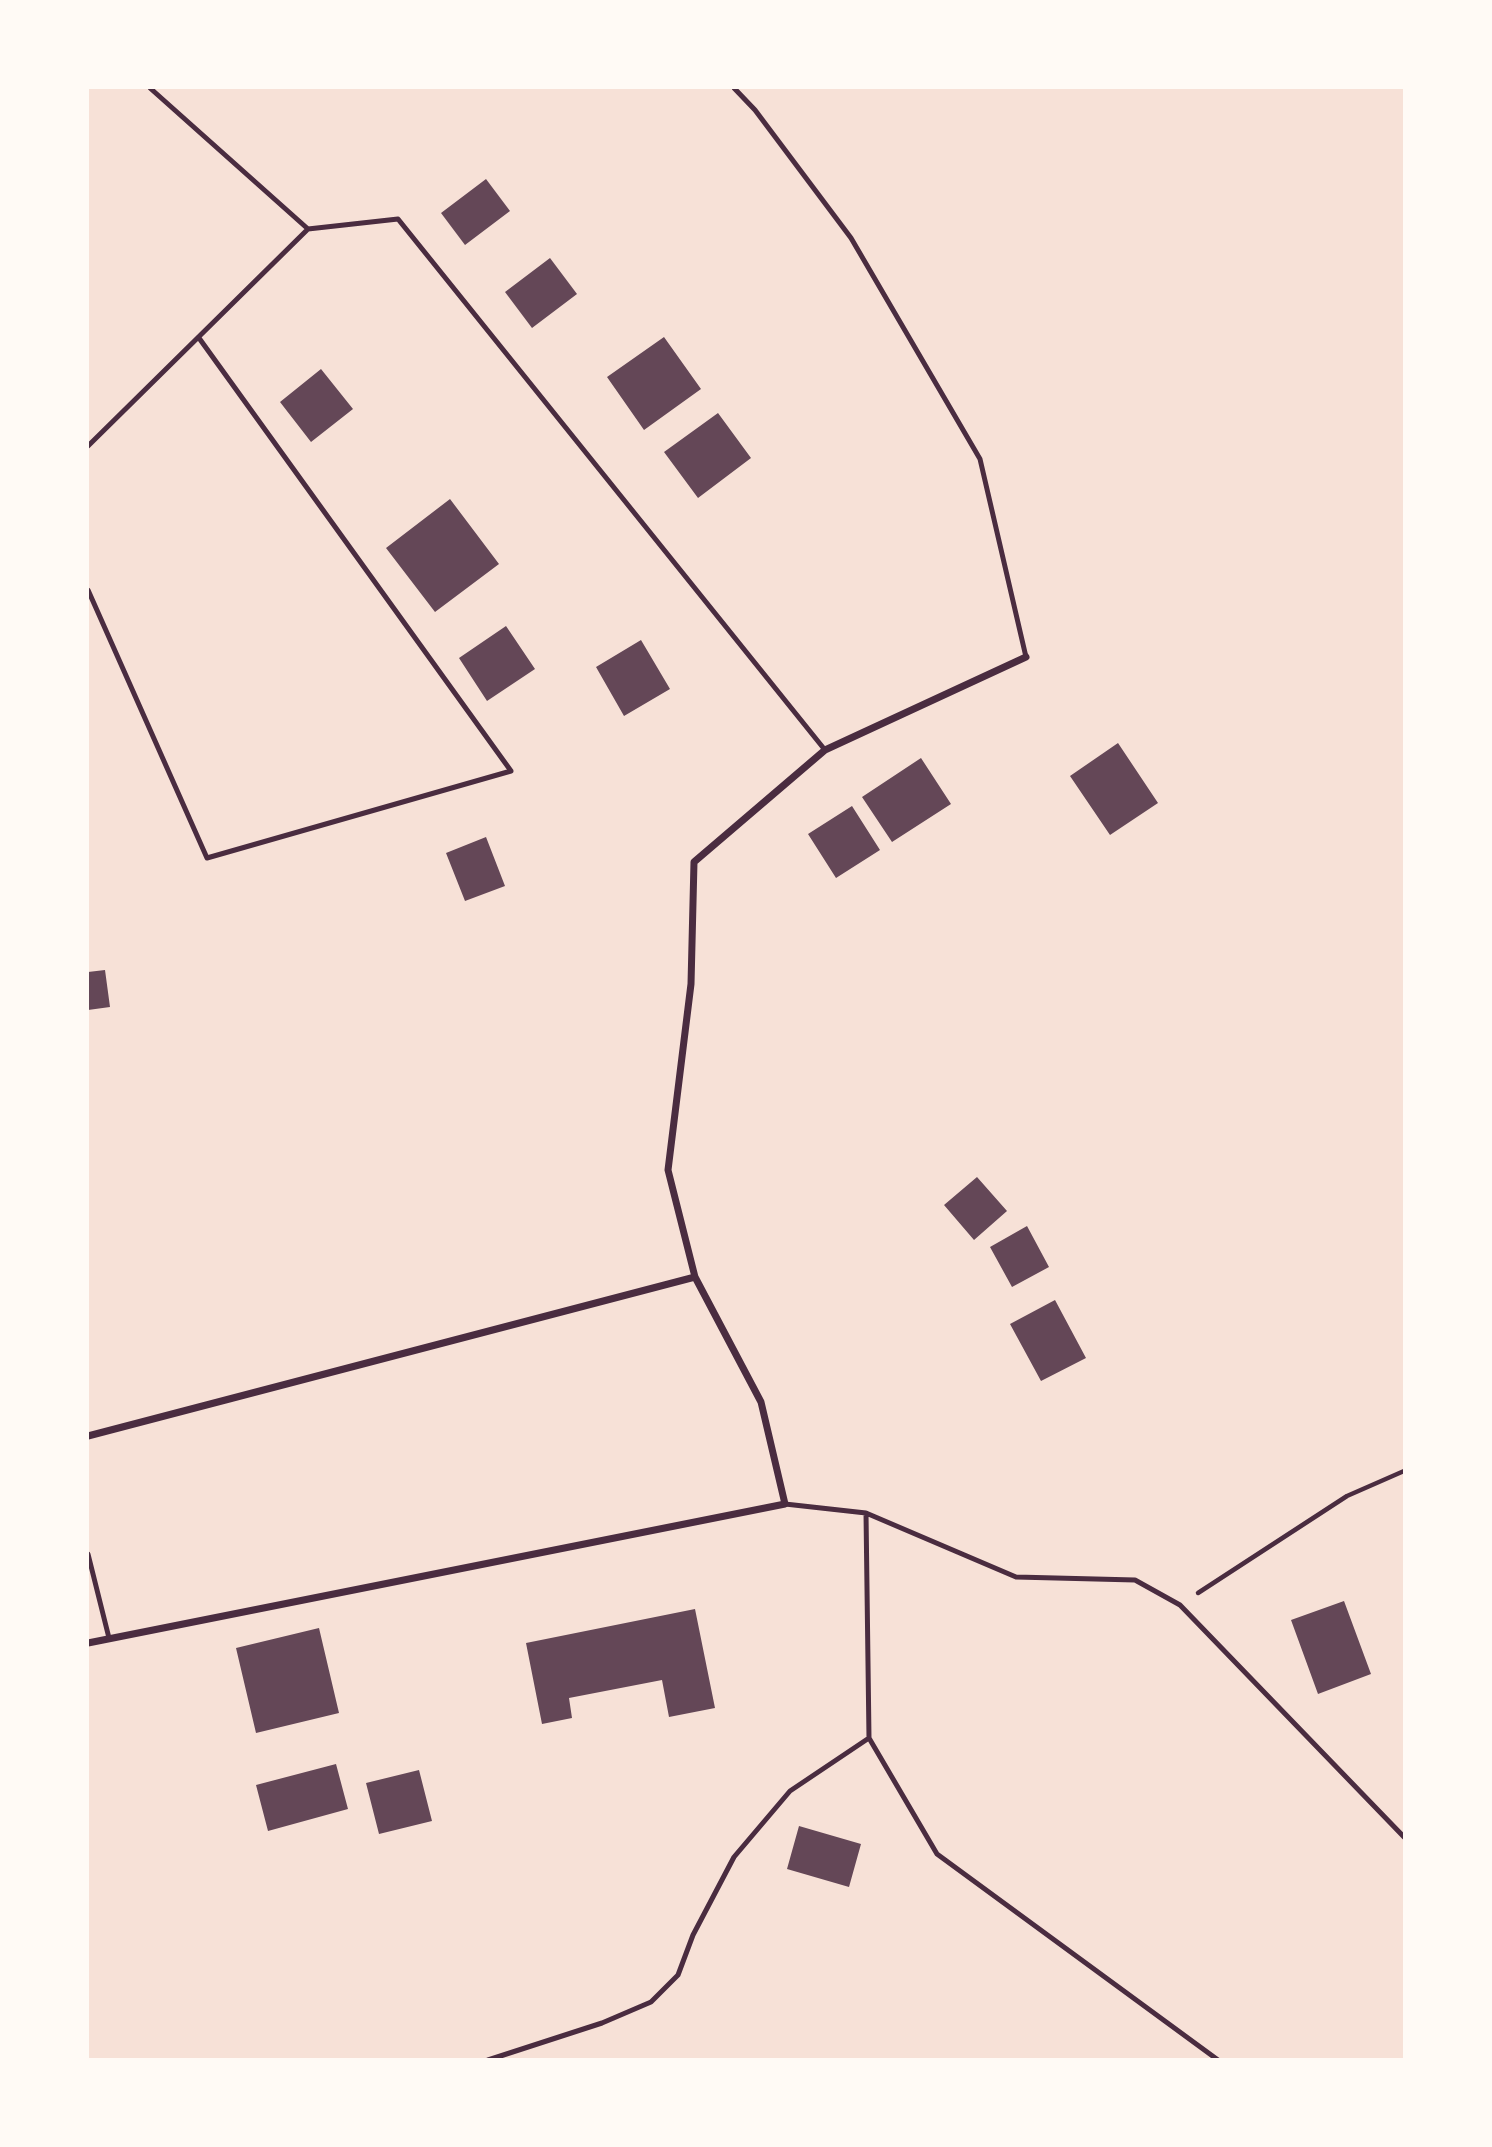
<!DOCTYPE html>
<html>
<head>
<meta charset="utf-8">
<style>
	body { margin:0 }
	#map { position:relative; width:1492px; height:2147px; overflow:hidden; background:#f7e1d7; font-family:Inter,sans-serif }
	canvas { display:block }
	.frame { position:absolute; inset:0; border:89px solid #fffaf5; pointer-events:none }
</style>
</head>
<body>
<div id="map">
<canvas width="1492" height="2147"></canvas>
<div class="frame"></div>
</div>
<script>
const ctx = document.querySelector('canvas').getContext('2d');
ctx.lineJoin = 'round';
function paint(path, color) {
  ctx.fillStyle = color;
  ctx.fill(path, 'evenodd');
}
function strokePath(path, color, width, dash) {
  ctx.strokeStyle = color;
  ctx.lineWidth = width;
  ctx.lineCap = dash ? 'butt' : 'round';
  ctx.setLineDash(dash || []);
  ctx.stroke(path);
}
paint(new Path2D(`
	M486 179 510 211 465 245 441 213Z
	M550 258 577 294 532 328 505 292Z
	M664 337 701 389 644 430 607 377Z
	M321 369 353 409 311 442 280 402Z
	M718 413 751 458 698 498 664 452Z
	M450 499 499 564 435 612 386 548Z
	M506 626 535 669 487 701 459 658Z
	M641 640 670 689 624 716 596 667Z
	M1118 743 1158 803 1110 835 1070 776Z
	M921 758 951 804 892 842 862 797Z
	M852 806 880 850 836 878 808 834Z
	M486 837 505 886 465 901 446 853Z
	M105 970 110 1007 88 1010V972Z
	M977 1177 1007 1211 974 1240 944 1205Z
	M1027 1226 1049 1267 1012 1287 990 1247Z
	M1055 1300 1086 1358 1041 1381 1010 1324Z
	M1344 1601 1371 1674 1318 1694 1291 1620Z
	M695 1609 715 1708 669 1717 662 1680 569 1698 572 1718 542 1724 526 1643Z
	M319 1628 339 1713 256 1733 236 1648Z
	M336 1764 348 1809 268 1831 256 1785Z
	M419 1770 432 1821 379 1834 366 1783Z
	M799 1826 861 1844 849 1887 787 1869Z`), '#644757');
strokePath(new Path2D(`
	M1198 1593 1347 1496 1404 1471`), '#4a2c40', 4.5);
strokePath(new Path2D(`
	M150 88 308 229
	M734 88 755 110 851 238 980 459 1026 657
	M88 446 308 229 398 219 825 750
	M88 590 207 858 511 771 199 338
	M866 1513 1016 1577 1135 1580 1180 1605 1404 1837
	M88 1554 109 1638
	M869 1738 937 1854 1218 2060
	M488 2060 602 2023 651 2002 678 1975 693 1935 734 1857 790 1791 869 1738 866 1513 785 1504`), '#4a2c40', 5);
strokePath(new Path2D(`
	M88 1436 695 1277
	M88 1643 785 1504 761 1402 695 1277 668 1170 691 984 694 862 825 750 1026 657`), '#4a2c40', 7);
</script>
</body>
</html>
